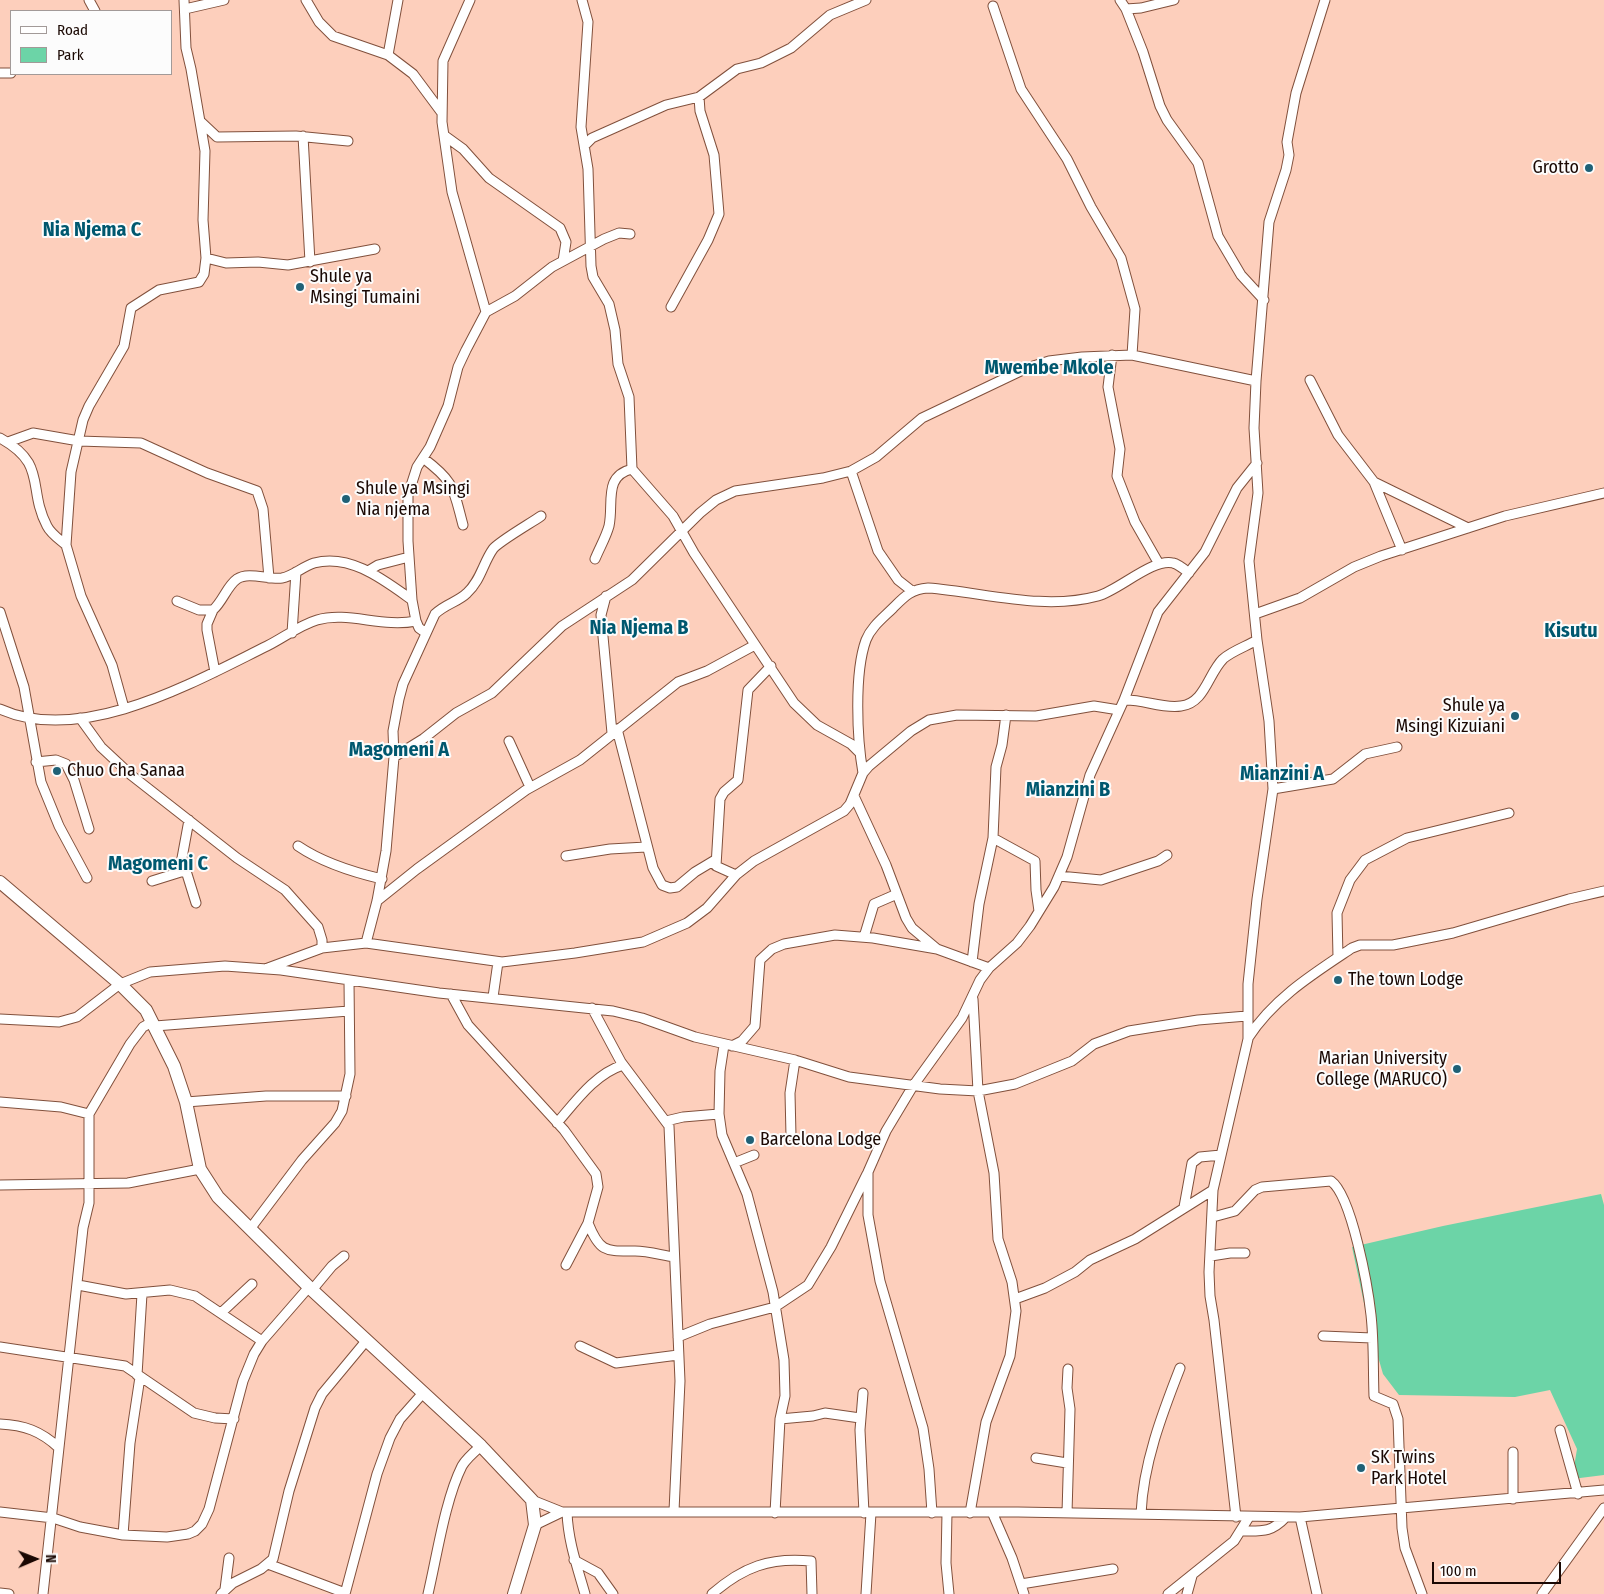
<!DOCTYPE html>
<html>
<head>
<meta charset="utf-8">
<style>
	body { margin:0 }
	#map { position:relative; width:1604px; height:1594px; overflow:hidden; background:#fdcfbc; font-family:"Fira Sans Condensed",sans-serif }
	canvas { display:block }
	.legend { position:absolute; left:10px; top:10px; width:162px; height:65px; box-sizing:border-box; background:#fcfcfc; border:1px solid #a29a98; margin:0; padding:6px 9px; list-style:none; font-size:15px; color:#1a0803 }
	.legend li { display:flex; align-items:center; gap:10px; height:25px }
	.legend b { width:25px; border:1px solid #a29a98 }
	.north { position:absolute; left:10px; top:1534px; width:50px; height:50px; -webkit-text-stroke:4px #fcfcfc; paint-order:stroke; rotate:89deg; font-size:14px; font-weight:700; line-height:20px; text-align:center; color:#1a0803 }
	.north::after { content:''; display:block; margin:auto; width:18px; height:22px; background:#1a0803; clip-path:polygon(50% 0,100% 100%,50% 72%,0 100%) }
	.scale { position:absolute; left:1432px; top:1562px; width:129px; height:22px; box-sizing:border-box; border:2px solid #1a0803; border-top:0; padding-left:6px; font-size:15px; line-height:18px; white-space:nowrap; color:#1a0803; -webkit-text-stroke:4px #fcfcfc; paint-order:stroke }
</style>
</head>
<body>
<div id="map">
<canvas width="1604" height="1594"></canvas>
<ul class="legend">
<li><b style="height:6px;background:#fff"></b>Road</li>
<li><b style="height:14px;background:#6cd4a7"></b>Park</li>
</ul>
<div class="north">N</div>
<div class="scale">100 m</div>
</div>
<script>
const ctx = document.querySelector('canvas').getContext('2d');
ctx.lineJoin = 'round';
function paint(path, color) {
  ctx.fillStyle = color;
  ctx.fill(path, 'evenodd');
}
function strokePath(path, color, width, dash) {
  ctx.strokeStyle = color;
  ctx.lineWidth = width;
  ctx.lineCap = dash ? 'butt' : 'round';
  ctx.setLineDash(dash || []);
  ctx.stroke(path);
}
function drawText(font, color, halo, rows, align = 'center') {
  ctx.font = font + ' "Fira Sans Condensed",sans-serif';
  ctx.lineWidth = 4;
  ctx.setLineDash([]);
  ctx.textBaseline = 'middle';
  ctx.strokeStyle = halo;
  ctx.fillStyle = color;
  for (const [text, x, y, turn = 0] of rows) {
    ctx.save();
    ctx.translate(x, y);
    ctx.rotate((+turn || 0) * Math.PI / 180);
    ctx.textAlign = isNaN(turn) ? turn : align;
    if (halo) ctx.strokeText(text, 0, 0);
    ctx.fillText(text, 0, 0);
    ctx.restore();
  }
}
paint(new Path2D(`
	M1601 1194 1604 1205V1475L1572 1479 1577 1449 1550 1390 1515 1397 1399 1395 1383 1374 1368 1322 1352 1247 1443 1226Z`), '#6cd4a7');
const minor = new Path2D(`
	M89 0 95 11
	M306 0 319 22 333 36 388 55 413 74 442 113
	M470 0 443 61 442 122 452 192 486 312
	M582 0 588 22 581 127 588 169 591 266 593 277 609 304 615 330 618 364 629 397 632 469 673 516 694 553 794 703 817 725 851 744 859 752
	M1120 0 1126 9 1143 52 1160 106 1167 120 1198 163 1218 236 1241 275 1264 300
	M993 6 1021 89 1067 159 1091 207 1121 258 1135 309 1132 355
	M185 9 224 0
	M1126 9 1141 8 1174 0
	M388 55 398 0
	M0 73H11
	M200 121 217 137 296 136 348 141
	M303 136 310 262
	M445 136 463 149 489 178 560 228 566 242 563 261
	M585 145 592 138 666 105 699 97 737 69 761 63 791 48 830 15 866 0
	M206 258 226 263 258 262 288 265 375 249
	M671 307 708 240 719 214 714 155 700 111 699 97
	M1112 355 1108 387 1120 449 1117 476 1135 522 1159 564
	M1310 380 1338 435 1374 482 1402 550
	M0 438C48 464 27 488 47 526 51 534 59 539 66 545
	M8 442 33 433 79 441 141 443 207 473 257 491 263 509 269 578
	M423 458C455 482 453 488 463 525
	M851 471 878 551 898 580 912 591
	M1374 482 1468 528
	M595 559C600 547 606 537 609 526 614 503 603 476 632 469
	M368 571 378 565 409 557
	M606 596 601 615 612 733
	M177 601 199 610H213C223 601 227 586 237 579 248 571 269 580 282 578 293 576 302 567 314 563 350 553 384 580 412 600
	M213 610 207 624V630L215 672
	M0 612 24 687 41 782 59 826 87 878
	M1255 614 1300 598 1354 567 1381 556 1505 516 1604 493
	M292 633 296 572
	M426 633 419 628 416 621 412 600 408 541V495L417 467 430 447 448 406 458 367 466 350 486 312 515 296 552 267 604 239 619 233 630 234
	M1124 700C1143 699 1162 709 1181 706 1205 703 1208 674 1223 659 1232 651 1247 646 1257 640
	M124 708 112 665 81 596 66 545 71 472 83 420 89 406 124 346 131 308 159 290 199 282 204 274 206 258 203 220 205 151 191 69 186 48 184 0
	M0 709C82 746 194 682 267 646 283 638 300 625 317 620 348 611 382 628 416 621
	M80 718 101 747 131 775 237 858 285 890 318 927 322 940V948
	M617 729 653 868 662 885 670 888 677 887 695 872 715 860
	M509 741 530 787
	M394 757 423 739 456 713 492 693 562 626 632 580 700 513 716 500 735 491 823 478 851 471 876 457 922 418 1027 368 1049 361 1082 357 1132 355 1256 381
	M36 762 56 760 66 764 74 780 89 829
	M863 773C857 739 854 673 866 640 871 627 883 618 893 608 904 597 911 589 928 588 983 592 1043 611 1098 596 1119 590 1153 558 1173 563 1178 564 1184 569 1189 573
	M1273 789 1333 779 1365 754 1397 747
	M854 796 886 865 906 918 912 928 937 949 989 968
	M189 820 182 858 196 903
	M993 838 1035 861 1036 890 1039 911
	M298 846C323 863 352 872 382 879
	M566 856 610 849 646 847
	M736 875 716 866 720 799 724 792 738 780 748 690 771 666
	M1059 876 1101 880 1158 861 1167 855
	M152 881 184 871
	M377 901 417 869 526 790 580 760 678 682 707 671 755 645
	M864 937 874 904 897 894
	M366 943 377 901 386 851 394 757 393 731 399 699 403 684 435 614C445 604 458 602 467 593 481 580 483 563 493 549 498 542 531 523 541 516
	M1338 957 1337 913 1350 880 1365 860 1407 838 1509 813
	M972 962 979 904 993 838 996 767 1002 745 1006 715
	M268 968 322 948 366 943 502 962 575 953 643 942 687 923 707 908 736 875 754 861 844 811 850 804 863 773 869 766 911 731 929 720 957 715 1036 716 1094 706 1119 710
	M451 994 468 1025 564 1130 596 1174 598 1187 588 1223 566 1265
	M493 997 498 962
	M592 1008 621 1062 669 1126 680 1381 674 1511
	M0 1019 59 1022 77 1017 120 984 150 972 225 966 281 970 439 993 613 1011 642 1018 695 1037 795 1060 849 1077 940 1089 978 1091 1015 1084 1072 1061 1094 1044 1129 1031 1198 1020 1247 1016
	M155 1026 349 1011
	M1248 1038C1274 998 1313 974 1352 948L1360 945H1393L1453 933 1569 899 1604 891
	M724 1045 720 1071 719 1114 722 1135 747 1194 773 1292 784 1360 785 1396 780 1419 775 1513
	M732 1046 742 1041 755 1026 760 960 772 949 784 944 835 935 873 938 937 949
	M0 1102 61 1107 89 1114
	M186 1102 266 1096H346
	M666 1121 683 1117 719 1114
	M557 1123C576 1101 595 1074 623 1065
	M791 1136 790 1093 795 1060
	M734 1163 754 1155
	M0 1185 128 1183 200 1169
	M1184 1207 1192 1163 1200 1157 1221 1155
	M1213 1217 1235 1211 1255 1190 1262 1187 1331 1181C1352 1196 1368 1288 1371 1315 1374 1342 1373 1369 1374 1396L1393 1404 1398 1419 1402 1528 1405 1548 1422 1594
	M588 1223C600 1253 606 1251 635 1251 648 1251 661 1255 674 1257
	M250 1229 302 1160 335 1123 342 1111 350 1074 349 981
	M1211 1256 1230 1253H1245
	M78 1285 126 1294 170 1290 195 1296 262 1341
	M312 1290 332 1266 344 1256
	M1015 1299 1045 1288 1075 1272 1090 1260 1135 1239 1213 1190
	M222 1312 252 1284
	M1323 1336 1372 1338
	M678 1337 710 1324 775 1307 808 1285 831 1247 867 1174
	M580 1346 616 1363 678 1355
	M0 1347 125 1366 194 1413 215 1418 234 1419
	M137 1375 142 1294
	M863 1393 860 1430 864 1513
	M780 1419 813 1416 825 1413 860 1418
	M0 1424C24 1425 41 1431 59 1448
	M1560 1430 1578 1494
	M1036 1458 1067 1463
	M1513 1499V1452
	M532 1500 562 1512H1018L1300 1517 1604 1490
	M0 1512 53 1518 80 1527 123 1535 167 1537 188 1534 195 1531 202 1524 209 1509 243 1381 254 1354 262 1341 309 1287
	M567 1512C568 1541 577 1566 585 1594
	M992 1512 1012 1558 1024 1594
	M932 1513 929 1469 923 1428 880 1281 868 1215V1172L886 1131 913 1086 962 1018 980 980 989 968 1017 943 1030 926 1054 887 1067 857 1090 775 1124 700 1158 612 1205 552 1237 488 1257 463
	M947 1513 946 1563 949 1594
	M970 1513 986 1422 1010 1356 1016 1311 1012 1282 998 1239 994 1173 978 1091 973 999
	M1067 1513 1070 1409 1067 1388 1068 1369
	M1141 1514C1143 1464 1162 1414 1180 1368
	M1236 1517 1214 1320 1210 1296 1209 1272 1213 1190 1248 1039V984L1257 899 1273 789 1269 721 1257 640 1249 561 1258 493 1254 428 1256 381 1269 222 1286 170 1289 155 1287 142 1296 93 1325 0
	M1300 1517 1317 1594
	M535 1525 562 1512
	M1241 1531C1262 1531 1271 1533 1286 1517
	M123 1535 130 1443 140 1377
	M574 1560 598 1573 613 1594
	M268 1564 345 1593
	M1021 1584 1113 1569
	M225 1589 229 1558
	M0 1593 9 1594
	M43 1594 83 1228 89 1203V1114L130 1044 143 1027 152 1022
	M221 1594 233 1583 261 1569 273 1559 289 1491 315 1408 322 1394 366 1341
	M345 1594 377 1474 390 1438 400 1419 423 1393
	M428 1594C437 1556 445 1500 462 1466 466 1459 474 1452 481 1446
	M712 1594C743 1567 770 1557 811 1561L812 1594
	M866 1594 871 1513
	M1168 1594 1234 1541 1249 1517
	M1187 1594 1192 1576
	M1542 1594 1604 1508`);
const secondary = new Path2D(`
	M0 882 120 984 146 1010 174 1066 186 1102 200 1169 218 1197 312 1290 481 1446 532 1500 535 1525 514 1594`);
strokePath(minor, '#81503c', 11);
strokePath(secondary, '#81503c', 14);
strokePath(minor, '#fff', 9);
strokePath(secondary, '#fff', 12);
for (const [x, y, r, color] of [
	[1589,168,5,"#206176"],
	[300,287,5,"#206176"],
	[346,499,5,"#206176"],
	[1515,716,5,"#206176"],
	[57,771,5,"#206176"],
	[1338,980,5,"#206176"],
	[1457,1069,5,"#206176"],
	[750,1140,5,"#206176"],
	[1361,1468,5,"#206176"]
]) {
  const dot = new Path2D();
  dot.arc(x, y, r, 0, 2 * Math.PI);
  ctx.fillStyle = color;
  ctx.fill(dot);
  strokePath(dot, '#fcfcfc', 2);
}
drawText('18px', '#1a0803', '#fcfcfc', [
	["Grotto",1579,168,"right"],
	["Shule ya",310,277],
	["Msingi Tumaini",310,298],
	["Shule ya Msingi",356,489],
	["Nia njema",356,510],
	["Shule ya",1505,706,"right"],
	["Msingi Kizuiani",1505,727,"right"],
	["Chuo Cha Sanaa",67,771],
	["The town Lodge",1348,980],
	["Marian University",1447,1059,"right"],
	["College (MARUCO)",1447,1080,"right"],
	["Barcelona Lodge",760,1140],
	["SK Twins",1371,1458],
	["Park Hotel",1371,1479]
], 'left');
drawText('bold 20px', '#00586f', '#fcfcfc', [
	["Nia Njema C",92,230],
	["Mwembe Mkole",1049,368],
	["Nia Njema B",639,628],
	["Kisutu",1571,631],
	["Magomeni A",399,750],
	["Mianzini A",1282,774],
	["Mianzini B",1068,790],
	["Magomeni C",158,864]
]);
</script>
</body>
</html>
